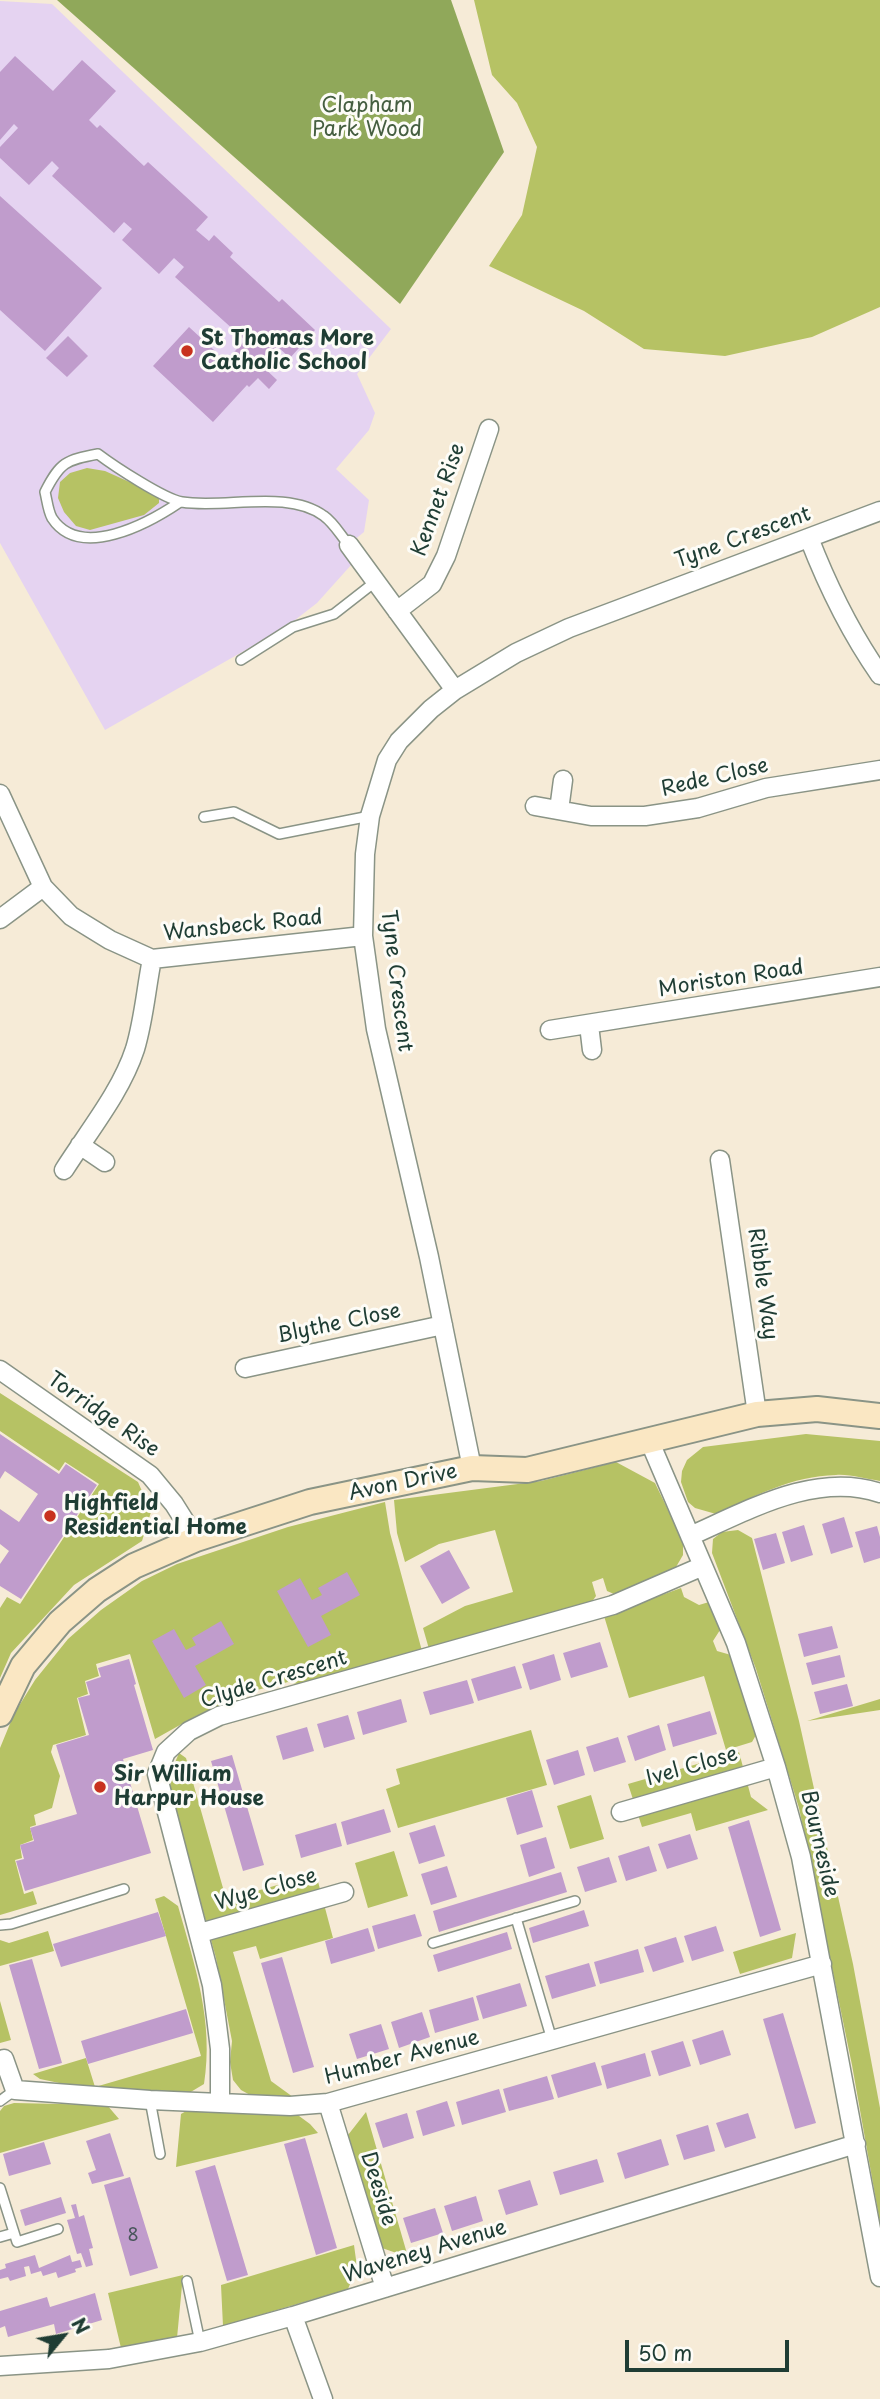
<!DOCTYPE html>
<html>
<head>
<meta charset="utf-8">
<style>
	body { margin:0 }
	#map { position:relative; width:880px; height:2399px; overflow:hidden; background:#f6ebd7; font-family:"Playpen Sans",sans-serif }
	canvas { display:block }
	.north { position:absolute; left:28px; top:2301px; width:70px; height:70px; -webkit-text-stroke:5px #fdfcf7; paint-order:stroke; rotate:60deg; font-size:19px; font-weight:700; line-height:28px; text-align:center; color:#1f3d34 }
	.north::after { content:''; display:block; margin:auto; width:24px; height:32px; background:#1f3d34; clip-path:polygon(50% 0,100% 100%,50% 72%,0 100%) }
	.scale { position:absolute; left:625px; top:2340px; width:164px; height:32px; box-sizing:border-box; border:4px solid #1f3d34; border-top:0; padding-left:9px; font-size:21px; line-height:24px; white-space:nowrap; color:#1f3d34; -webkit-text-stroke:5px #fdfcf7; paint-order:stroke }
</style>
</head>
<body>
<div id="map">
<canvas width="880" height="2399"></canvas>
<div class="north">N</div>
<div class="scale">50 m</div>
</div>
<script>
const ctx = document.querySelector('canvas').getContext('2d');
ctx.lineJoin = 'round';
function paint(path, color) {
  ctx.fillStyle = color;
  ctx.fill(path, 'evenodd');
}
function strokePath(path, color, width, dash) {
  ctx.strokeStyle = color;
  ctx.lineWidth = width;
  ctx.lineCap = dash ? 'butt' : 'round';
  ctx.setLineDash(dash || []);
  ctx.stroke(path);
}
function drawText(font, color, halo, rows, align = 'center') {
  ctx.font = font + ' "Playpen Sans",sans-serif';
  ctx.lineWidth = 6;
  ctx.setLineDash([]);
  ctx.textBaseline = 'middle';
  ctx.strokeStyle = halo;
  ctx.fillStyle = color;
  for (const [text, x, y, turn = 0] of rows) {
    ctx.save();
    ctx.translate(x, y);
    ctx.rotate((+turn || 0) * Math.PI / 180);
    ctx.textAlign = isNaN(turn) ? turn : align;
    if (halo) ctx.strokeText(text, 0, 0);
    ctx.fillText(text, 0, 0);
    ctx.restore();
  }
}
paint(new Path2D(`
	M0 1 52 4 391 329 357 374 375 413 369 430 336 469 369 500 364 532 342 550 352 564 317 603 286 627 105 730 0 543Z`), '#e5d3f1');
paint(new Path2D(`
	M474 0H880V307L812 337 725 356 644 349 584 311 489 266 522 215 537 147 517 103 492 75Z
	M87 468 105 471 154 493 159 497V503L144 515 90 530 76 526 64 512 58 498 60 482 70 473Z
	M0 1393 138 1482 151 1512 142 1541 74 1585 11 1653 0 1678V1608L7 1597 20 1604 99 1484 65 1462 59 1471 0 1431Z
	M806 1434 880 1441V1481C866 1479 850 1474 836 1475 792 1476 755 1496 716 1514L695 1508 688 1502 681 1482 682 1471 687 1460 703 1447Z
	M616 1462 655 1483 683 1541V1555L676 1567 668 1574 614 1594 607 1591 603 1578 592 1582 596 1596 591 1603 429 1649 423 1628 465 1606 513 1592 495 1530 439 1544 405 1562 397 1533 394 1500 541 1481Z
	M385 1502 390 1533 422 1651 307 1686 288 1682 230 1697 219 1710 196 1716 155 1739 130 1654 96 1664 99 1676 85 1681 88 1694 77 1698 86 1735 53 1745 51 1752 60 1776 52 1808 34 1815 36 1825 30 1827 33 1840 20 1845 22 1858 15 1860 24 1894 33 1891 37 1904 0 1915V1748L14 1714 35 1680 68 1639 101 1610 142 1581 177 1564 288 1527Z
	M738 1530 752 1538 799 1721 853 1964 880 2108V2223L852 2065 799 1808 756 1669 712 1553 713 1539 722 1532Z
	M681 1588 684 1597 699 1605 709 1602 720 1630 713 1641 717 1651 731 1655 756 1735 752 1742 726 1750 704 1676 629 1698 604 1616Z
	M880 1699V1710L807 1721Z
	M531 1730 547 1785 398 1828 386 1789 400 1784 396 1769Z
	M739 1752 751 1797 768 1810 696 1831 691 1813 642 1827 628 1784Z
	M179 1753 186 1758 225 1895 232 1898 316 1874 333 1938 260 1959 256 1946 233 1952 271 2081 293 2097 252 2096 241 2090 233 2080 230 2062 232 2041 216 1958 170 1791 171 1772Z
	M591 1795 604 1839 570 1849 557 1806Z
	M394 1851 408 1896 368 1908 355 1863Z
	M164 1896 178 1906C195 1966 214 2022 204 2084L189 2093 88 2089 40 2079 33 2074 86 2058 95 2087 201 2056 155 1899Z
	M48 1931 54 1951 0 1966V1940L9 1943Z
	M796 1933 792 1958 740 1974 733 1952Z
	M0 2001 11 2040 0 2043Z
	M14 2103 107 2105 119 2119 0 2153V2111L4 2106Z
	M188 2110 295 2113 310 2124 318 2133 176 2167 181 2114Z
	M366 2112 408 2257 382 2248 348 2135Z
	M354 2245 357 2267 348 2289 223 2326 221 2285Z
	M183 2275 177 2338 121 2348 108 2293Z`), '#b6c264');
paint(new Path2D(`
	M57 0H451L504 152 400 304Z`), '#90a85a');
paint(new Path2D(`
	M15 56 53 91 82 60 116 91 89 120 97 128 100 125 144 166 148 162 208 217 196 230 209 241 214 235 233 253 230 257 279 302 282 299 315 330 290 358 277 346 260 364 277 380 269 389 258 378 249 387 247 385 213 422 153 366 189 327 226 361 245 340 175 277 184 267 174 258 159 274 122 240 132 229 124 222 114 233 52 176 59 168 52 161 29 185 0 158V147L18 128 14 124 0 140V72Z
	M0 196 102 288 45 351 0 310Z
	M68 336 88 356 67 377 46 358Z
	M0 1434 59 1474 66 1464 97 1485 21 1599 0 1586V1564L9 1551 0 1544V1509L19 1522 38 1494 5 1471 0 1479Z
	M844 1517 853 1547 831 1554 822 1524Z
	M804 1525 813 1555 791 1562 782 1532Z
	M877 1526 880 1537V1558L864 1563 855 1532Z
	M776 1533 785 1563 763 1570 754 1539Z
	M449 1550 470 1588 442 1604 420 1566Z
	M347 1572 360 1595 321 1616 331 1635 308 1647 277 1591 300 1578 312 1600 322 1595 318 1588Z
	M221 1621 234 1644 195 1666 206 1685 184 1698 152 1641 174 1629 186 1650 196 1645 192 1638Z
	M832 1626 838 1648 804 1657 798 1634Z
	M600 1642 608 1667 571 1678 563 1653Z
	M554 1654 561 1680 530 1690 522 1664Z
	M840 1655 845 1677 812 1685 806 1663Z
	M129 1659 136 1684 134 1685 153 1750 123 1759 151 1853 25 1891 16 1861 24 1859 20 1845 34 1841 30 1828 77 1814 56 1745 89 1735 78 1698 90 1695 86 1682 101 1677 98 1668Z
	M515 1666 522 1688 478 1701 471 1679Z
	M467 1680 474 1703 430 1715 423 1692Z
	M847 1684 853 1706 820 1714 814 1692Z
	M401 1699 407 1722 363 1735 357 1712Z
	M710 1711 717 1734 673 1747 667 1724Z
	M348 1715 355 1739 324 1748 317 1724Z
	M659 1725 666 1750 635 1761 627 1736Z
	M307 1727 314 1751 283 1760 276 1736Z
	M618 1737 626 1762 594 1772 586 1747Z
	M578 1750 585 1775 554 1785 546 1760Z
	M232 1755 264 1865 243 1871 211 1761Z
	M532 1790 543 1827 517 1835 506 1798Z
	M384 1809 391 1832 347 1845 341 1822Z
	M749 1820 781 1930 760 1937 728 1827Z
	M336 1823 342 1846 301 1858 295 1835Z
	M435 1825 445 1856 419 1864 409 1833Z
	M690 1834 698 1859 667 1869 658 1844Z
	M546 1837 555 1868 529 1877 520 1845Z
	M649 1846 657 1871 626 1881 618 1856Z
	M609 1857 617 1882 585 1892 577 1867Z
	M447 1866 457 1897 431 1905 421 1874Z
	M561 1872 567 1892 439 1932 433 1911Z
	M584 1910 589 1926 533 1943 529 1928Z
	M158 1912 166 1936 61 1967 53 1944Z
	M415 1914 422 1936 378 1949 372 1926Z
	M716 1926 724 1951 692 1961 684 1936Z
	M368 1928 375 1951 331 1964 325 1941Z
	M507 1932 512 1949 438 1972 433 1955Z
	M676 1937 684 1962 653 1972 644 1947Z
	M638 1949 644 1972 600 1984 594 1962Z
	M282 1957 314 2067 293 2073 261 1963Z
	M32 1959 62 2063 39 2069 9 1965Z
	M589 1963 596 1986 552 1999 545 1976Z
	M520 1983 527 2006 483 2019 476 1996Z
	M473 1997 479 2020 435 2033 429 2010Z
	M186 2009 193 2033 88 2064 81 2041Z
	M422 2012 430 2037 399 2048 391 2022Z
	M783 2013 816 2123 795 2129 763 2019Z
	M381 2024 389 2049 357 2059 349 2034Z
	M723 2030 731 2055 700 2065 692 2040Z
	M683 2041 691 2066 659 2076 651 2051Z
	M645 2053 651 2076 607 2089 601 2066Z
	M595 2062 602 2085 558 2098 551 2075Z
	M547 2076 554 2099 509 2111 503 2089Z
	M499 2089 506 2112 462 2125 456 2102Z
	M447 2101 455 2126 423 2136 416 2111Z
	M407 2113 414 2138 383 2148 375 2123Z
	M748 2113 756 2138 725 2148 716 2123Z
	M708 2125 715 2151 684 2160 676 2135Z
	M110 2133 124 2176 92 2184 88 2173 96 2170 86 2141Z
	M305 2138 337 2248 316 2255 284 2144Z
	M661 2139 669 2165 625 2179 617 2153Z
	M44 2142 51 2164 9 2176 3 2154Z
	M597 2159 604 2182 560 2195 553 2172Z
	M215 2165 248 2275 227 2281 195 2171Z
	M130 2177 158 2268 130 2276 104 2185Z
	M530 2180 538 2205 506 2215 498 2190Z
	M476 2196 483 2221 452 2231 444 2206Z
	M61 2197 66 2213 25 2226 20 2210Z
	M76 2204 79 2217 84 2215 93 2248 89 2249 93 2265 86 2267 81 2253 77 2254 67 2220 75 2218 71 2205Z
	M435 2208 443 2233 411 2243 403 2218Z
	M35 2255 39 2268 70 2255 72 2262 80 2260 82 2267 75 2269 76 2272 58 2278 56 2272 43 2276 41 2271 31 2274 29 2266 24 2267 26 2276 10 2281 8 2277 0 2279V2270L6 2268 5 2264Z
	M95 2293 102 2320 56 2334 54 2324 8 2337 5 2326 0 2328V2311L47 2297 50 2307Z`), '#c09ccc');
const lane = new Path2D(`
	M180 502C149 523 80 561 52 518 48 511 47 500 45 492 60 462 66 460 98 454 114 466 164 499 182 502 224 509 288 489 324 516 334 523 341 536 349 545
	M241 660 293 627 334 614 375 582
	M204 817 234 812 279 834 370 816
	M516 1918 552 2040
	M0 1925 11 1924 124 1889
	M433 1943 575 1901
	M150 2100 160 2154
	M0 2101 15 2090
	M0 2188 17 2242 58 2229
	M0 2237 14 2233
	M187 2281 200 2342`);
const street = new Path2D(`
	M809 538C828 587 850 632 880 675
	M349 545 455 690
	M397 611 432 584 446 556 489 429
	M0 794 43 887 71 916 110 940 152 959 363 936
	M535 806 591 816H645L698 808 766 788 880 770
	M559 810 563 780
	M0 919 43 887
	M589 1025 592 1050
	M550 1030 880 977
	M80 1145 105 1162
	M720 1160 757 1414
	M64 1170C88 1132 121 1092 135 1049 144 1019 146 989 152 959
	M245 1368 443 1325
	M0 1370 150 1475 174 1504 196 1539
	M649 1440 736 1643 776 1767 801 1857 880 2277
	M472 1468 429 1257 376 1029 363 936 365 854 370 816 387 760 399 741 431 709 455 690 516 653 569 628 880 511
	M690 1536C747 1511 816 1471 880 1493
	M621 1812 776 1767
	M200 1933 344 1892
	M4 2059 15 2090 150 2100 290 2106 328 2103 822 1964
	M220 2102V2049L212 1985 157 1774 166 1752 189 1731 219 1716 613 1605 703 1566
	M328 2103 385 2288
	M293 2316 323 2399
	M0 2366 109 2359 200 2342 293 2316 856 2144`);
const secondary = new Path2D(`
	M0 1714 23 1666 60 1622 97 1590 134 1566 196 1539 310 1502 472 1468 527 1470 757 1414 817 1409 880 1416`);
strokePath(lane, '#8a9486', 12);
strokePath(street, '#8a9486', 21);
strokePath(secondary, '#8a9486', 28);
strokePath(lane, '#fff', 9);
strokePath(street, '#fff', 18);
strokePath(secondary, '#fae7c3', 24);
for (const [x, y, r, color] of [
	[187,351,7,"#c8321e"],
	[50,1516,7,"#c8321e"],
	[100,1787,7,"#c8321e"]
]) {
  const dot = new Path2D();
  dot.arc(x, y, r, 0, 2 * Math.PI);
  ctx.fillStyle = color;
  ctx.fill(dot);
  strokePath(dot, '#fdfcf7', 2.5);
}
drawText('18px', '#47555a', null, [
	["8",133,2236]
]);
drawText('21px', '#455e40', '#fdfcf7', [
	["Clapham",367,106],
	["Park Wood",367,130]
]);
drawText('bold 21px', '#1f3d34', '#fdfcf7', [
	["St Thomas More",201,339],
	["Catholic School",201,363],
	["Highfield",64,1504],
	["Residential Home",64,1528],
	["Sir William",114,1775],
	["Harpur House",114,1799]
], 'left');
drawText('21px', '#1f3d34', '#fdfcf7', [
	["Kennet Rise",439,500,-70],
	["Tyne Crescent",743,538,-20],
	["Rede Close",715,778,-13],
	["Wansbeck Road",243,926,-6],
	["Moriston Road",731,979,-9],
	["Tyne Crescent",396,981,83],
	["Ribble Way",762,1284,82],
	["Blythe Close",339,1324,-12],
	["Torridge Rise",103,1415,35],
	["Avon Drive",403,1483,-12],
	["Clyde Crescent",274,1680,-17],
	["Ivel Close",692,1767,-16],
	["Bourneside",819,1844,77],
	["Wye Close",266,1890,-16],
	["Humber Avenue",402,2058,-15],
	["Deeside",378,2189,73],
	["Waveney Avenue",425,2252,-17]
]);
</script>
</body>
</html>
